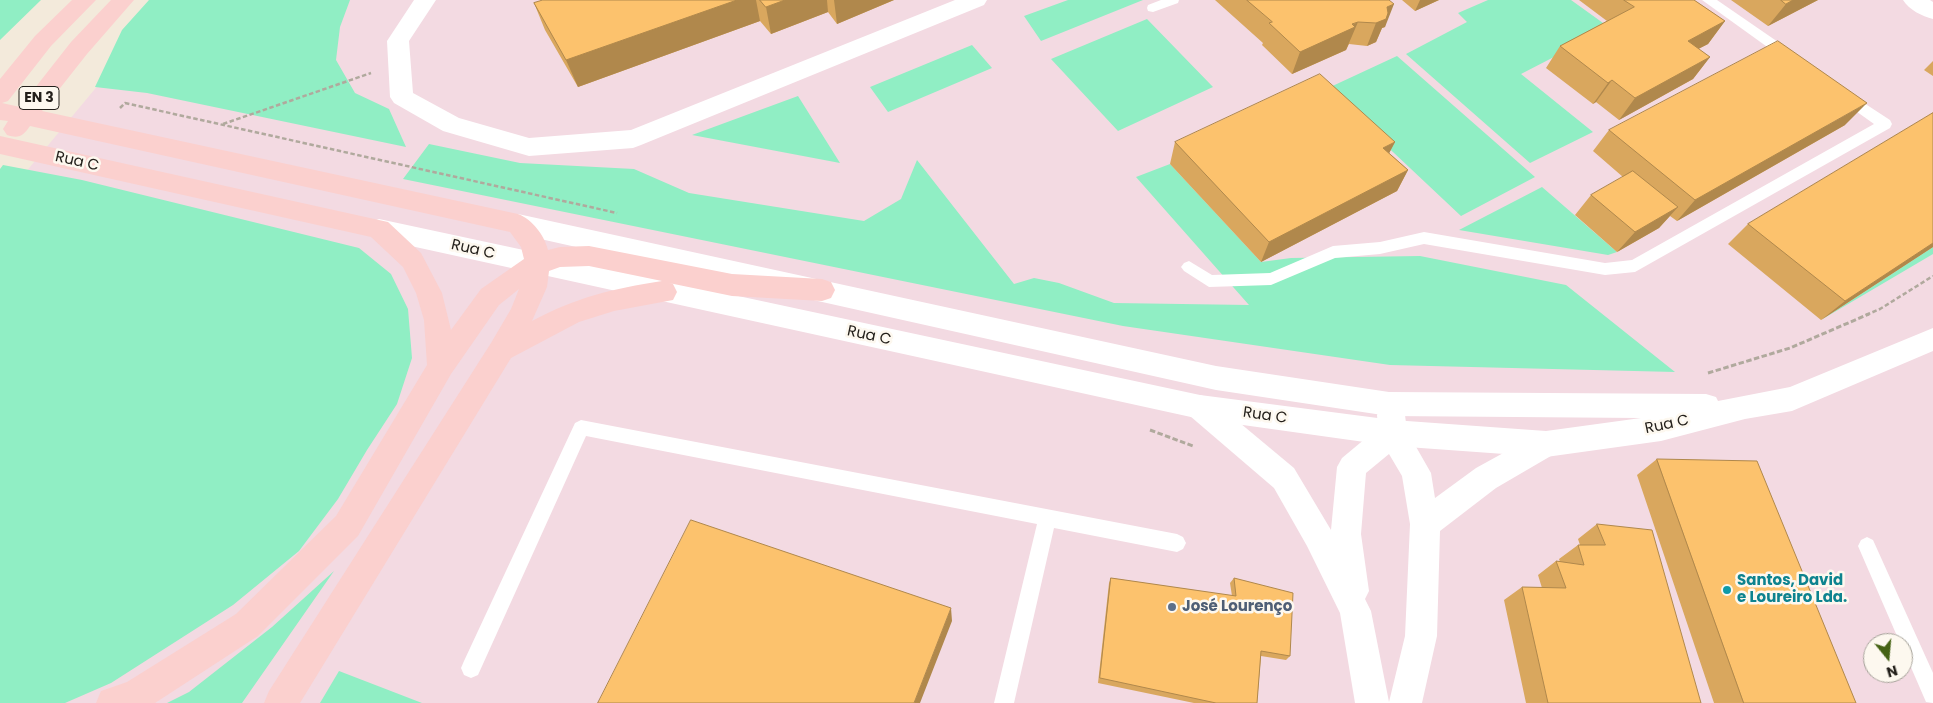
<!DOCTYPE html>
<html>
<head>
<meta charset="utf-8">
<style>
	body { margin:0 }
	#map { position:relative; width:1933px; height:703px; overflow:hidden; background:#f3eadb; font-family:Poppins,sans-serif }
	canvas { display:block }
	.north { position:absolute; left:1863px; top:633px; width:50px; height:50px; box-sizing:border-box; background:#fdf8ef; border:1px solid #a6a29a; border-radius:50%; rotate:163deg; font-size:14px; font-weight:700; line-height:20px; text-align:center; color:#24201b }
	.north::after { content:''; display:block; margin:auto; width:18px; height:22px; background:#456214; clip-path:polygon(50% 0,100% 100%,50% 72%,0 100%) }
</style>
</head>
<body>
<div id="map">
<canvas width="1933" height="703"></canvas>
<div class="north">N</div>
</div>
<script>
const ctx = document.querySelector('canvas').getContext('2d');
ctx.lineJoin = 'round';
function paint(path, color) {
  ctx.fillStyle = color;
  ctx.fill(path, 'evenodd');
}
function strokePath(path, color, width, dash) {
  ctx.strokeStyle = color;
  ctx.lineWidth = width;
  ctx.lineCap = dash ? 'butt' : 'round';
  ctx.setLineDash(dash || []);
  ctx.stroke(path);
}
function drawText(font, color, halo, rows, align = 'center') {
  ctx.font = font + ' Poppins,sans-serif';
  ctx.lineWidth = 5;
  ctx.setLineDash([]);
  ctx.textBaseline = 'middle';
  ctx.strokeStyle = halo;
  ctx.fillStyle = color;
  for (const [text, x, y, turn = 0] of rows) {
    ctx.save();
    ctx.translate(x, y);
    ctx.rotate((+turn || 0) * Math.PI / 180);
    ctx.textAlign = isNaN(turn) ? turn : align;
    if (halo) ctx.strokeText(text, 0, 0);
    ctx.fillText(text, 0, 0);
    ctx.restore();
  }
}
paint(new Path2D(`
	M169 0H1933V703H0V203ZM1873 643H1903V673H1873Z`), '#f3dae2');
paint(new Path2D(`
	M0 0H41L0 40Z
	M149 0H350L340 27 336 60 355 93 389 109 406 147 147 93 95 87 122 30Z
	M1068 0H1143L1041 41 1024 16Z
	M1488 0H1571L1610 28 1521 74 1593 132 1530 163 1406 54 1467 22 1458 13Z
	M1147 19 1213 87 1118 131 1051 59Z
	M972 45 992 68 888 112 870 87Z
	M1397 56 1535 177 1461 216 1326 89Z
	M798 96 840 163 692 135Z
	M429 144 520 163 634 169 689 193 864 221 901 199 917 160 1014 284 1034 278 1059 283 1114 303 1249 305 1136 177 1170 164 1261 262 1291 258 1420 256 1566 285 1675 372 1390 365 1123 326 403 179Z
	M3 165 82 180 359 248 391 274 408 309 412 358 397 404 367 450 338 499 299 551 233 605 111 683 65 703H0V169Z
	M1542 187 1617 252 1608 255 1459 230Z
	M1933 247V254L1821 320Z
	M334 571 242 703H167L189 692 272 627Z
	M339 671 422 703H320Z`), '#90eec4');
strokePath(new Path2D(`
	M120 108 125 103 617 213
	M223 124 371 73
	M1866 315 1880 309 1933 276`), '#b0a99d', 2.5, [4.5, 2.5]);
strokePath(new Path2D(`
	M1708 373 1790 348 1869 314
	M1150 430 1193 446`), '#b0a99d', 3, [5.5, 2.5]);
paint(new Path2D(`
	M1161 0H1179L1178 3 1153 12 1148 11 1147 8 1148 5Z
	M1702 0H1717L1794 53 1796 56 1794 59H1784Z
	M1844 90 1890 120 1892 124 1890 128 1635 272 1605 275 1424 244 1380 254 1335 258 1271 285 1209 287 1184 271 1181 267 1184 263 1189 261 1212 275 1270 273 1333 246 1380 242 1424 232 1605 263 1632 260 1874 124 1839 99 1837 95 1839 91Z
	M581 420 1177 534 1183 537 1186 543 1183 549 1177 552 1054 528 1014 703H994L1037 524 586 436 478 675 471 678 464 675 461 668 464 661 575 423Z
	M1867 537 1873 540 1933 673V703L1926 702 1903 649V643H1900L1858 546 1861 540Z`), '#fff');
paint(new Path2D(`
	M414 0H436L409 41 413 93 459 118 529 138 631 130 955 0H987L984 5 641 145 633 148 529 156 443 131 394 103 390 97 387 41Z
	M1200 395 1210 398 1294 468 1331 530 1337 467 1342 458 1378 428 1377 415 1381 406 1391 402 1401 406 1405 415 1407 431 1431 473 1435 498 1476 468 1536 435 1546 431 1556 435 1561 444 1556 453 1496 488 1440 531 1437 636 1422 703H1355L1340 613 1307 546 1274 488 1190 416 1186 407 1190 398ZM1389 454 1402 476 1410 524 1405 636 1389 702 1371 611 1365 599 1369 591 1361 534 1366 473Z`), '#fff');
paint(new Path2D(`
	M1903 0H1930L1933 2V19C1922 16 1909 10 1903 0Z
	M518 214 1216 366 1389 392 1706 394 1716 397 1718 401 1790 387 1933 328V351L1792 411 1745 419 1661 441 1546 457 1393 446 1200 419 379 239 370 236 366 229 370 222 379 219 1200 395 1393 420 1546 431 1641 418 1389 416 1216 390 518 234 509 231 505 224 509 217Z`), '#fff');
paint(new Path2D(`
	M72 0H96L51 46 8 101 2 103 20 107 71 42 111 0H134L87 54 42 111 518 214C532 219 545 236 548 250L560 247 589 246 732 274 822 279 831 282 835 290 831 298 822 301 732 296 669 283 673 284 677 292 673 300 614 311 579 322 511 358 300 703H264L269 691 491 343 511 309 519 289 499 305 451 374 358 536 258 636 155 703H96L101 691 127 682 236 614 336 516 427 365 424 320 416 293 403 267 371 237 0 154V136L388 222 421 253 442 293 451 330 481 289 524 259 521 247 510 232 30 126C23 136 19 139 7 135L3 129 8 121 0 120V79L35 36ZM589 266 662 281C612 289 577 297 532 321L547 287 549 271 560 267Z`), '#fbd0ce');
paint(new Path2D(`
	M543 0H894L837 24 828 12 771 34 760 21 578 87 545 30 534 3Z
	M1215 0H1389L1385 27 1382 28 1376 42 1367 46 1349 44 1346 50 1292 74 1262 45 1263 43Z
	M1402 0H1439L1415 11Z
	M1579 0H1694L1725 21 1708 44 1698 49 1710 57 1693 79 1619 120 1596 102 1593 104 1546 68 1560 46 1607 21Z
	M1731 0H1818L1768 26Z
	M1933 61V76L1924 70Z
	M1933 113V247L1821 320 1728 244 1748 224Z
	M1845 125 1677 221 1670 216 1659 228 1617 252 1575 215 1591 195 1623 177 1593 151 1609 130Z
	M1175 142H1395L1389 153 1408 170 1397 191 1261 262 1170 164Z
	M1657 459 1856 703H1714L1637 475Z
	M1597 524 1701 703H1526L1504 600 1522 587 1542 588 1538 575 1556 561 1560 562 1559 559 1578 545H1580L1578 539Z
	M1111 578 1232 596 1230 583 1234 578 1290 656 1286 660 1261 656 1257 703H1194L1098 683 1109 583Z`), '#d9a75e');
paint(new Path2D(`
	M737 0H756L760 21 578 87 566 60Z
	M785 0H827L828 12 771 34 766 7Z
	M834 0H894L837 24Z
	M1420 0H1439L1415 11Z
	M1793 0H1818L1768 26 1786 4Z
	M1394 4 1385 27 1382 28 1376 42 1367 46 1376 23 1387 7Z
	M1725 21 1708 44 1671 63 1688 41Z
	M1358 22 1346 50 1292 74 1300 52Z
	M1710 57 1693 79 1619 120 1635 98Z
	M1612 80 1596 102 1593 104 1608 83Z
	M1867 103 1845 125 1677 221 1695 200Z
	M1395 142 1384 163 1383 148Z
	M1408 170 1397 191 1261 262 1269 242Z
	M1678 207 1659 228 1617 252 1635 232Z
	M1933 243V247L1821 320 1845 301Z
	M951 608 952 621 920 703H914Z`), '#b0884c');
const building = new Path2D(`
	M543 0H737L566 60 534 3Z
	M760 0H785L766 7Z
	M1247 0H1389L1394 4 1387 7 1388 13 1386 19 1376 23 1358 22 1352 24 1355 27 1300 52 1269 23 1272 22Z
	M1624 0H1694L1725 21 1688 41 1710 57 1635 98 1612 80 1608 83 1560 46 1634 7Z
	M1781 0H1793L1786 4Z
	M1778 41 1867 103 1695 200 1609 130Z
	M1320 74 1395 142 1383 148 1408 170 1269 242 1175 142Z
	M1933 113V243L1845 301 1748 224Z
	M1633 171 1678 207 1635 232 1591 195Z
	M1657 459 1757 461 1856 703H1744Z
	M691 520 951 608 914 703H598Z
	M1597 524 1652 530 1701 703H1548L1522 587 1566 588 1556 561 1584 565 1578 545H1605Z
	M1111 578 1236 596 1234 578 1293 593 1290 656 1261 651 1257 703H1216L1100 678Z`);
paint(building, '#fcc26d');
strokePath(building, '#b0884c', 1);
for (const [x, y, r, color] of [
	[1727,590,5,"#0f9aa8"],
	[1172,607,5,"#5c6f8a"]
]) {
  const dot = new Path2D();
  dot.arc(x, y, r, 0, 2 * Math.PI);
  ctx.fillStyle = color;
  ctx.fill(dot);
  strokePath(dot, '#fdf8ef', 2);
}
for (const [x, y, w] of [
	[39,98,40]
]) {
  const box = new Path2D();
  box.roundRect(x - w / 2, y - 11.5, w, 23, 4);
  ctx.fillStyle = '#fdf8ef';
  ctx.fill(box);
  strokePath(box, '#24201b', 1);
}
drawText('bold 14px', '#24201b', null, [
	["EN 3",39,98]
]);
drawText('15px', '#24201b', '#fdf8ef', [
	["Rua C",77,162,13],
	["Rua C",473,250,13],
	["Rua C",869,336,12],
	["Rua C",1265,416,8],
	["Rua C",1667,425,-12]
]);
drawText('bold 15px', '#0d838f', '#fdf8ef', [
	["Santos, David",1737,581],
	["e Loureiro Lda.",1737,598]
], 'left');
drawText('bold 15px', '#4e5e75', '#fdf8ef', [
	["José Lourenço",1182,607]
], 'left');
</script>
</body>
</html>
